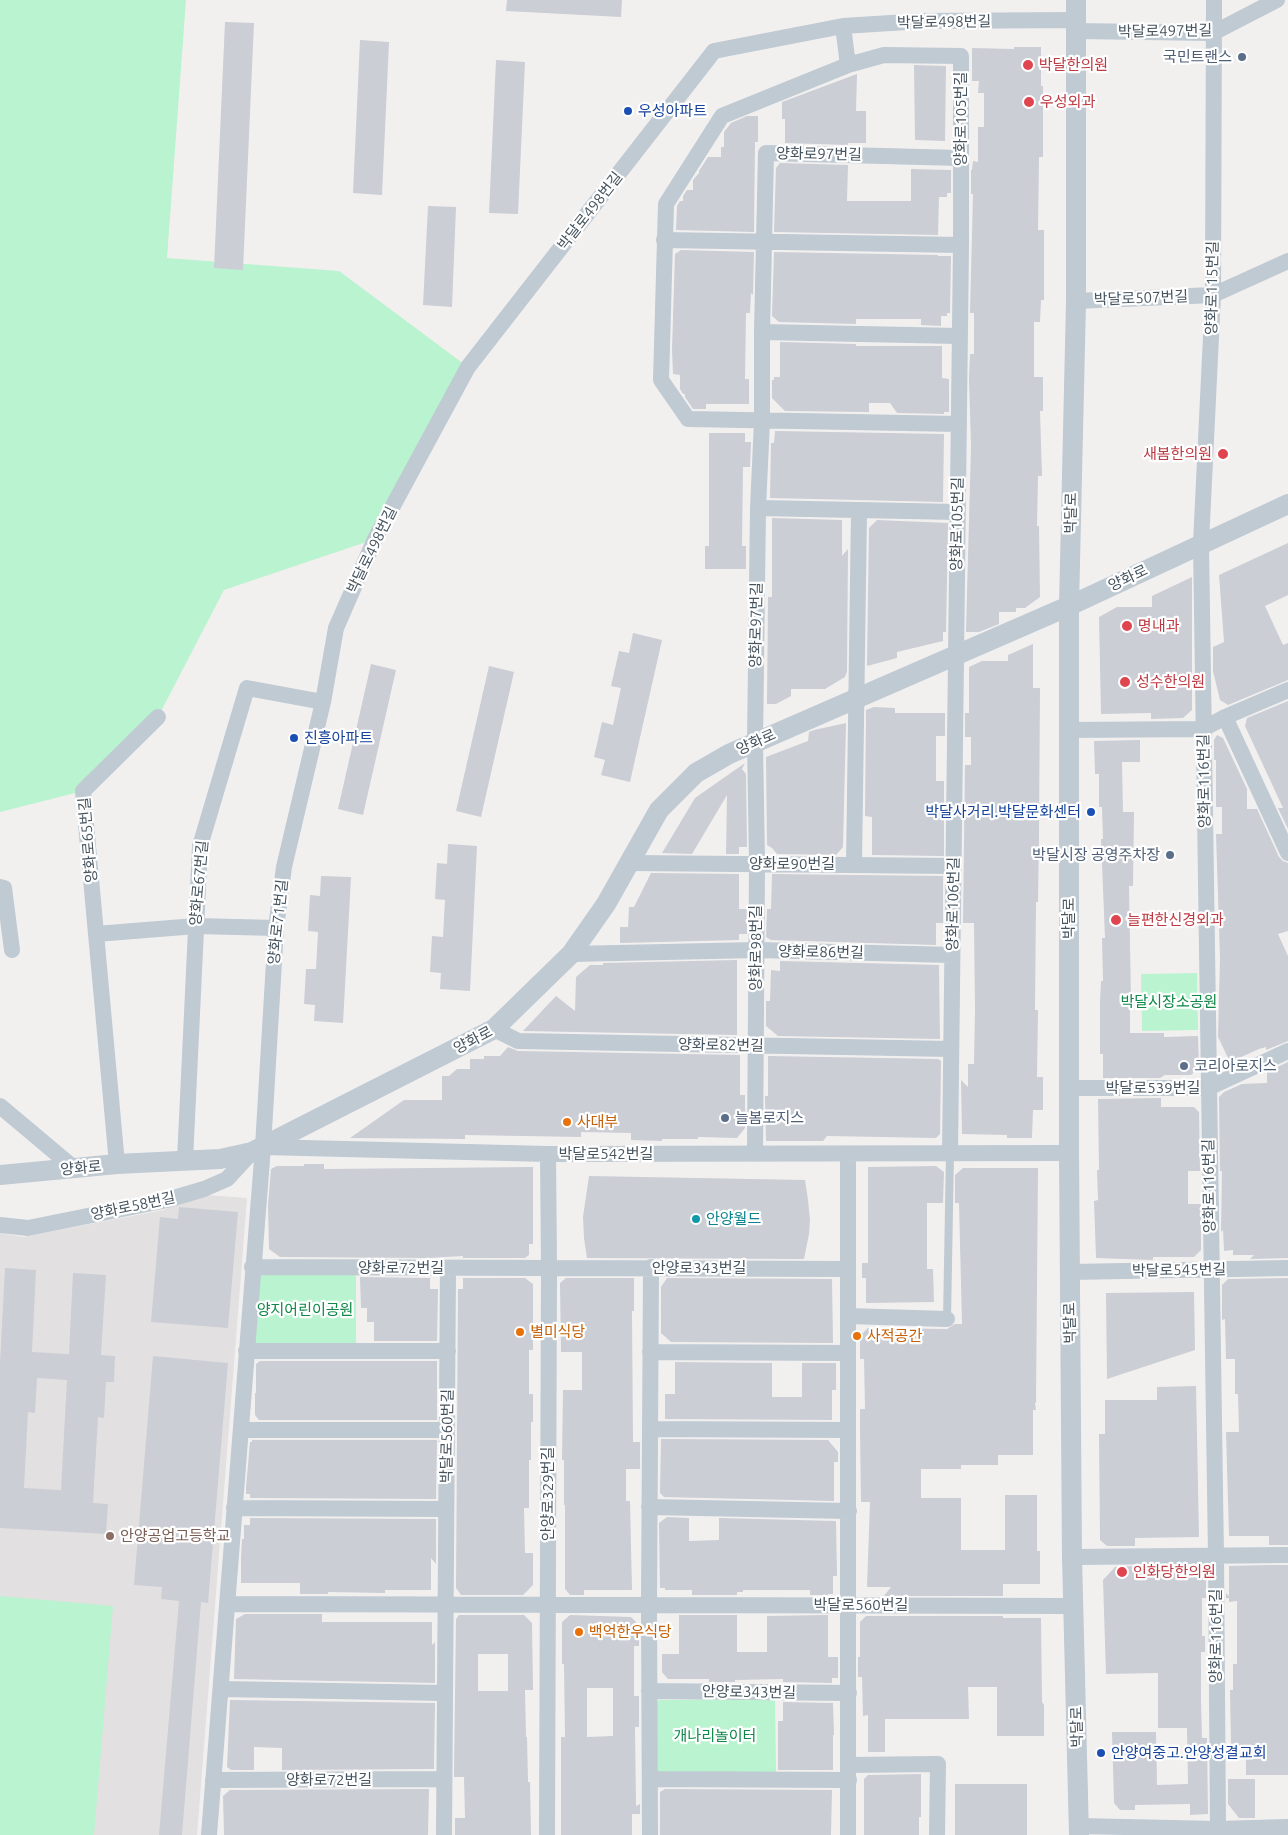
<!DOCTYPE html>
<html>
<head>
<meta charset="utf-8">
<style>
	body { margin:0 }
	canvas { display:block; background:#f2efef }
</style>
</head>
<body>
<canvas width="1288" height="1835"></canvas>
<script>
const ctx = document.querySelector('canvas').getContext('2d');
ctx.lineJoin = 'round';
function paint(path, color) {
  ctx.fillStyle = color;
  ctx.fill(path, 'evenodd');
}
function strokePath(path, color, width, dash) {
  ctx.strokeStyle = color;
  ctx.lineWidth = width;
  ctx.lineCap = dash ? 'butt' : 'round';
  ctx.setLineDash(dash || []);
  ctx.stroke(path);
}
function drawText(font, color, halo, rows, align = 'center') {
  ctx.font = font + ' Ubuntu,"Noto Sans KR",sans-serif';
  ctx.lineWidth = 4.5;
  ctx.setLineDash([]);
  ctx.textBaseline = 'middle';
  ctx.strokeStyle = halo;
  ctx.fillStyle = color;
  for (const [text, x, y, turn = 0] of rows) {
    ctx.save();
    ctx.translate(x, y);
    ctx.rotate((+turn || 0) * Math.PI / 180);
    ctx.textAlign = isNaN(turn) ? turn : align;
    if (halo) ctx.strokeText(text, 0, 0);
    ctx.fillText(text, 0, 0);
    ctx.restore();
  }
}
paint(new Path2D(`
	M206 1195 247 1198 197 1835H0V1233L23 1237 163 1210Z`), '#e3e0e1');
paint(new Path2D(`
	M0 0H186L167 258 339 271 468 367 375 539 224 590 158 717 83 791 0 812Z
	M1197 973 1198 1030 1142 1031 1141 974Z
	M260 1273H356V1347L254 1348Z
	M0 1596 113 1606 94 1835H0Z
	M775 1699 776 1772 659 1773 655 1769 654 1704 659 1700Z`), '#baf3cf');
paint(new Path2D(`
	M507 0H622L621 17 506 11Z
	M225 22 254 23 243 270 214 268Z
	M360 40 389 42 382 195 353 193Z
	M1014 47H1041V86H1043V157H1039L1038 230H1044V300H1041L1040 322H1034V377H1043V411H1040L1042 476H1038L1037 526H1039L1040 597 1025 608H1016V612H999V624L979 632H966L971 446 969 379 970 354H974V313H970L973 194H971V170H972L973 161 978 162V127H984V93H978L979 81H972V48L1014 49Z
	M496 60 525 62 518 214 489 213Z
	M914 65 946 66 945 141 915 140Z
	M857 74 856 111H866V143H848V145L785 143V119H782V102Z
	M747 116H758V142H755L754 232 676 230 677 206 680 201H683V196L687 190H693V180L699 173V171L708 157H721V147H724V132L731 123Z
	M780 163 848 165 847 201H911V169L951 170V193H947V197H939L938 235 774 232 776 168Z
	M428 206 456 207 452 307 423 305Z
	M681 250 754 252 753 295 751 293 750 313H746L745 379H749V404H706V409H693L685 397V394H683L680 389V375L673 374 672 350 675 254Z
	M774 252 938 255V256H951L950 313H947V316H941V326L921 325V319H856V324L779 322 772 316Z
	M780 342 856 344V346H942V378L949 379V412H944V414L897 413 890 403H869V412L785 411 772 398V380H774V377H780Z
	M775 431 944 434 943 502 770 498 771 443H774Z
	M709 433H745V442H751L750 467H743L742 546H746V569H705V546H709Z
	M772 518 842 520V556L848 549 847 671 845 677 825 689H791V696L776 704H767L768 597H772Z
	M877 520 948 523 946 632H943V641L897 652V658L867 666 869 528Z
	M1288 543V595L1265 606 1283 645 1288 643V680L1228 705 1220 700 1213 671V647L1224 642 1219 575Z
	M1192 577V710L1183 718 1151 719V713L1101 714 1099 617 1117 607H1152V596Z
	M633 633 662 640 630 782 601 775 605 760 594 757 602 722 613 725 621 688 611 686 619 651 629 653Z
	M1033 644V688H1040L1039 834 1038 902H1036L1035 1010H1038L1037 1077H1043V1110H1033L1032 1138H1007V1135L962 1134 961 1080 968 1087V1064H974L975 1010 974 923H963L965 765H971V737H965V713H969V667L982 661H1008V655Z
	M371 664 396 670 363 815 338 809Z
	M489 666 514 672 481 817 456 811Z
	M1288 701V829L1278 808H1283L1245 726 1247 718Z
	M874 707 895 708V713H945V736H936V781H944V856L872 855V817L865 816 866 710Z
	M846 723 843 847 836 855 777 854 772 848 767 845 766 757 808 741 809 732 814 730Z
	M1217 735 1223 738 1247 789V809H1257L1279 857 1283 861 1288 863V931L1278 934 1288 956V1041L1266 1050V1047L1259 1049 1230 1062 1218 1037 1220 958 1216 834H1222V807H1216V760H1214V740Z
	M1140 740V762H1122L1123 812H1134L1133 886H1129L1131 1001H1130V1033H1164V1037L1198 1036 1199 1067 1191 1075H1165L1160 1078H1103V1054H1100V1002L1101 981H1103L1102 938H1105L1101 839H1103L1102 807H1099V774H1095L1094 741Z
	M745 763 742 769 746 774 747 847H739V854H726L727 795 692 854 662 853 695 798Z
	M448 844 477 846 470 991 440 989 441 973 430 972 432 936 443 937 445 900 435 899 437 863 447 864Z
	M651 873 739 874V909H747V934H739V940L620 943V927H628L629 907H634Z
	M772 874 943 876V923H936V945L771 940 766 937 767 909H771Z
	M321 876 351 877 343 1023 314 1021 315 1005 304 1004 306 969H316L318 932 308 931 310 895 320 896Z
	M737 960V1035L523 1031 556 996 575 1011 576 977 590 965H603V963Z
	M780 961 939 965 940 1039 778 1036 766 1026V1001H770L771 970 780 971Z
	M508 1047 518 1051 740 1055V1095H745V1128L737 1138 698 1137V1139H662V1141L631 1140V1133L581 1132V1137L465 1135V1139L350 1138 404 1100H442V1076H449L457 1069H470V1059H484V1056H500Z
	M768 1056 938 1059 941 1061 940 1134 936 1138 827 1136 823 1141H766L765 1096H768Z
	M1288 1062V1258L1250 1259 1254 1255H1233V1250L1224 1251 1223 1230 1221 1232 1222 1171H1220L1219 1097 1224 1092 1242 1084 1267 1083V1072Z
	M1161 1098V1107H1194L1199 1112 1200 1171H1188V1204H1201V1250L1194 1257H1153V1260L1096 1258 1094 1201 1098 1200 1097 1170H1099L1098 1099Z
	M304 1164H324V1169L533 1167V1244H529V1255L525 1258H463V1256L429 1258 280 1257 269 1249 268 1205 271 1169 277 1166H304Z
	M936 1166 944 1172 943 1203H927V1269H933L934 1302 866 1303V1278H862V1263H868V1167Z
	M963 1168H1038L1036 1403H1035L1036 1410H1033V1455H998V1465H961V1469H921V1498H961V1550H1005V1495H1037V1551H1040V1584H1003V1596H884L891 1587H867L870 1502H861L860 1431V1409H865L864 1359H860V1336L868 1328 947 1329 955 1324H962L959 1203H955V1175Z
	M589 1176 805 1180 808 1200 810 1220 809 1234 804 1259 587 1258 584 1238 583 1217Z
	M179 1207 238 1212 228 1328 151 1322 160 1217 178 1219Z
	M5 1268 36 1270 32 1352 69 1354 73 1273 106 1275 101 1355 115 1356 114 1382H106L104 1418 98 1417 93 1503 108 1504 106 1534 0 1528V1364ZM37 1378 67 1380 61 1490 24 1488 28 1412 35 1413Z
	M360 1277 430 1278V1289H438L437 1341H374V1322H367V1308H361Z
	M463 1278H525L533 1284V1350H529V1394H533V1422H531V1460H529V1508H524L525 1553H533V1585L523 1595H461L456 1588 458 1289H463Z
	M566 1278H634V1311H632L633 1442H640V1469H626V1501H630L632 1590H584V1595H570L565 1589V1505H564V1460H562L563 1390H582V1352H561L560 1283Z
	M667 1278 832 1279 833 1343 671 1342 661 1333V1287Z
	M1288 1278V1545H1269V1536H1229L1226 1432H1239L1238 1394H1235V1359H1226L1225 1319 1222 1320V1285L1228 1279Z
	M1194 1292 1195 1350 1107 1379 1106 1293Z
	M153 1356 228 1363 208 1603 201 1602 182 1835H159L179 1601 161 1599 162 1587 134 1585Z
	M260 1361H437V1420H259L255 1415V1393H256V1364Z
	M675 1362 772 1363V1397H802V1363H836V1390H832V1420L665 1419V1394H675Z
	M1196 1386 1199 1537 1135 1538V1546H1107L1100 1540 1099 1434H1105V1400H1157V1387Z
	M661 1439 828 1440 838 1452V1462H834V1501L664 1497 660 1493Z
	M252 1440H437L436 1499 250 1498V1494H246V1488L250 1442H252Z
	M667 1517 689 1518V1541L719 1540V1518L836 1521 837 1576H833V1594H828V1595H810V1590H743V1592H737V1595H692V1590H665V1588H660L659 1523Z
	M250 1518 436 1519V1564L431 1558V1590H385V1593L328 1592V1594H300V1583H241V1558L242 1539H244V1525H250Z
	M1269 1565H1288V1775H1246V1746H1231L1230 1690H1233V1664H1237V1601L1229 1602V1598H1226V1593L1229 1596V1566Z
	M1135 1566H1198L1206 1573V1598H1202V1636H1205V1652H1201V1701L1202 1738H1207L1208 1814 1190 1815V1804L1135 1805V1810H1120L1114 1803 1112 1732H1156L1157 1785 1188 1784 1187 1728H1158V1673L1106 1674 1103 1580 1115 1567Z
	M245 1614H322V1622H432V1645L435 1642V1683L234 1679 236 1619Z
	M459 1615H524L532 1623 533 1690H525L526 1737H527L528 1782H530L531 1835H455V1818H465L464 1777H454L456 1619ZM478 1654H508V1691H478Z
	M570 1615 631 1617 639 1625V1646H634V1696H639V1727H635L636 1806 640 1804V1814H632V1835H561V1737H565L564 1664H562V1622ZM587 1688H613V1736L587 1737Z
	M679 1615H737V1652H767V1616L828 1615V1657H838V1678H832V1683L783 1682V1679L735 1680V1682H709V1679H668L662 1672V1654H679Z
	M866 1616H1003V1618H1041L1042 1702 1044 1705V1736H997V1687H968L969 1719H885V1752H868V1715L863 1716 862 1677H858V1657H860V1622Z
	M230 1700 435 1703 434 1769 282 1770V1748L254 1747V1770H231L227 1767Z
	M783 1702 833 1703 834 1735H833V1770H778V1721H783Z
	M921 1774V1817H919V1835H864V1779L868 1775Z
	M1228 1779H1255V1818H1239L1228 1804Z
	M955 1784H1027V1835H955Z
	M429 1789 428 1835H224L223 1796 230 1790Z
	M665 1789 832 1790 831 1835H660V1792Z`), '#cbced5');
strokePath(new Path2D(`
	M947 1319 950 1153`), '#bfcad3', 8);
strokePath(new Path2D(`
	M1214 0 1213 295 1201 543 1216 1556 1218 1829
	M843 26 848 65
	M1076 31 1213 33 1277 0
	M664 240 961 245
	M1076 301 1213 295 1288 261
	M762 332 959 336
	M758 508 957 512
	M1225 717 1288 853
	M1069 730 1203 729 1225 717 1288 690
	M630 863 954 866
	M854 864 859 511
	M0 887 4 888 12 950
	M96 934 196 926 276 928
	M571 954 757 950 952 955
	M494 1029 518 1041 951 1049
	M1070 1088H1208L1288 1051
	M0 1106 75 1169
	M263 1147 548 1154 1069 1153
	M950 1153 961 245V56L884 55 848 65 722 116 666 204 661 380 688 419 959 424
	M755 1154 757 863 755 742 758 508 762 421V332L766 153 961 158
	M848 1154V1835
	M185 1160 200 846 247 688 323 702
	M117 1164 83 791 158 717
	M0 1225 28 1228 167 1200 204 1189 227 1179 252 1152
	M252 1267 848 1269
	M1070 1272 1288 1268
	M848 1316 947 1319
	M246 1351H448
	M650 1352 848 1353
	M650 1429 848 1430
	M241 1430H447
	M649 1507 849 1511
	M234 1508 446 1509
	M1072 1557 1288 1555
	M227 1604 1074 1606
	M221 1689 444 1693
	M649 1691 849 1693
	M849 1765 938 1764 937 1835
	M650 1779 849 1780
	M213 1780 444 1779
	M1079 1826 1218 1829 1288 1827
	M209 1835 263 1147 276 928 284 867 323 702 336 628 375 539 468 367 714 51 843 26 923 21 1076 20
	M444 1835 448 1268
	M547 1835 549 1267 548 1154
	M650 1835 649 1604 651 1267`), '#bfcad3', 16);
strokePath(new Path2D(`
	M1076 0V301L1069 606V1153L1072 1557 1079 1835
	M0 1175 117 1164 220 1159 252 1152 494 1029 571 954 606 904 659 810 696 773 729 754 1069 606 1288 504`), '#bfcad3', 20);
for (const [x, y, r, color] of [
	[1242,57,5,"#5c6f8a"],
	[1028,65,6,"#e0444e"],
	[1029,102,6,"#e0444e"],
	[628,111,5,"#1a4fb4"],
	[1223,454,6,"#e0444e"],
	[1127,626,6,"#e0444e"],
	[1125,682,6,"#e0444e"],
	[294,738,5,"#1a4fb4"],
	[1091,812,5,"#1a4fb4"],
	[1170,855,5,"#5c6f8a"],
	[1116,920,6,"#e0444e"],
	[1184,1066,5,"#5c6f8a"],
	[725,1118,5,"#5c6f8a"],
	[567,1122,5,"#e8710a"],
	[696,1219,5,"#0f9aa8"],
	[520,1332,5,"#e8710a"],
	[857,1336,5,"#e8710a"],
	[110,1536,5,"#8d6e63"],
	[1122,1572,6,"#e0444e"],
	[579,1632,5,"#e8710a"],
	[1101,1753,5,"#1a4fb4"]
]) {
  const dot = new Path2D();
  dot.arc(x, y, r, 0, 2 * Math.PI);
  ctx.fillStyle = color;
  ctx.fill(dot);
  strokePath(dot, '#fff', 2);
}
drawText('15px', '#46545f', '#fff', [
	["박달로498번길",944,22,-1],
	["박달로497번길",1165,31,-1],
	["양화로105번길",961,119,-90],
	["양화로97번길",819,154,1],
	["박달로498번길",590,211,-52],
	["양화로115번길",1212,288,-89],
	["박달로507번길",1141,298,-2],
	["박달로",1071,513,-89],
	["양화로105번길",957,524,-89],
	["박달로498번길",372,550,-64],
	["양화로",1128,578,-25],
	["양화로97번길",756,625,-89],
	["양화로",756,742,-24],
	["양화로116번길",1204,781,-91],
	["양화로65번길",88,840,-95],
	["양화로90번길",792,864],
	["양화로67번길",199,883,-85],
	["양화로106번길",953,904,-89],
	["박달로",1069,918,-90],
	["양화로71번길",278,922,-84],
	["양화로98번길",756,948,-90],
	["양화로86번길",821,952,1],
	["양화로",473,1040,-28],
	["양화로82번길",721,1045,1],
	["박달로539번길",1153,1088],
	["박달로542번길",606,1154],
	["양화로",81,1168,-5],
	["양화로116번길",1209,1186,-91],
	["양화로58번길",133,1206,-12],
	["양화로72번길",401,1268],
	["안양로343번길",699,1268],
	["박달로545번길",1179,1270,-1],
	["박달로",1070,1323,-91],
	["박달로560번길",447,1436,-89],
	["안양로329번길",548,1494,-90],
	["박달로560번길",861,1605],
	["양화로116번길",1216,1636,-90],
	["안양로343번길",749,1692,1],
	["박달로",1077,1727,-91],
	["양화로72번길",329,1780]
]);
drawText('15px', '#4e5e75', '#fff', [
	["국민트랜스",1232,57],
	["박달시장 공영주차장",1160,855],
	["코리아로지스",1194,1066,"left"],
	["늘봄로지스",735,1118,"left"]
], 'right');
drawText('15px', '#be3a42', '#fff', [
	["박달한의원",1039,65],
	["우성외과",1040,102],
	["새봄한의원",1212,454,"right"],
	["명내과",1138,626],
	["성수한의원",1136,682],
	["늘편한신경외과",1127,920],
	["인화당한의원",1133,1572]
], 'left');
drawText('15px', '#164399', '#fff', [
	["우성아파트",638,111],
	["진흥아파트",304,738],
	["박달사거리.박달문화센터",1081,812,"right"],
	["안양여중고.안양성결교회",1111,1753]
], 'left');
drawText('15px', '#0f8848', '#fff', [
	["박달시장소공원",1169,1002],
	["양지어린이공원",305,1310],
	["개나리놀이터",715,1736]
]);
drawText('15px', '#c56008', '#fff', [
	["사대부",577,1122],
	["별미식당",530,1332],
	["사적공간",867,1336],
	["백억한우식당",589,1632]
], 'left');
drawText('15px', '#0d838f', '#fff', [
	["안양월드",706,1219]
], 'left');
drawText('15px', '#785e54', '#fff', [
	["안양공업고등학교",120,1536]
], 'left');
</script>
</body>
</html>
